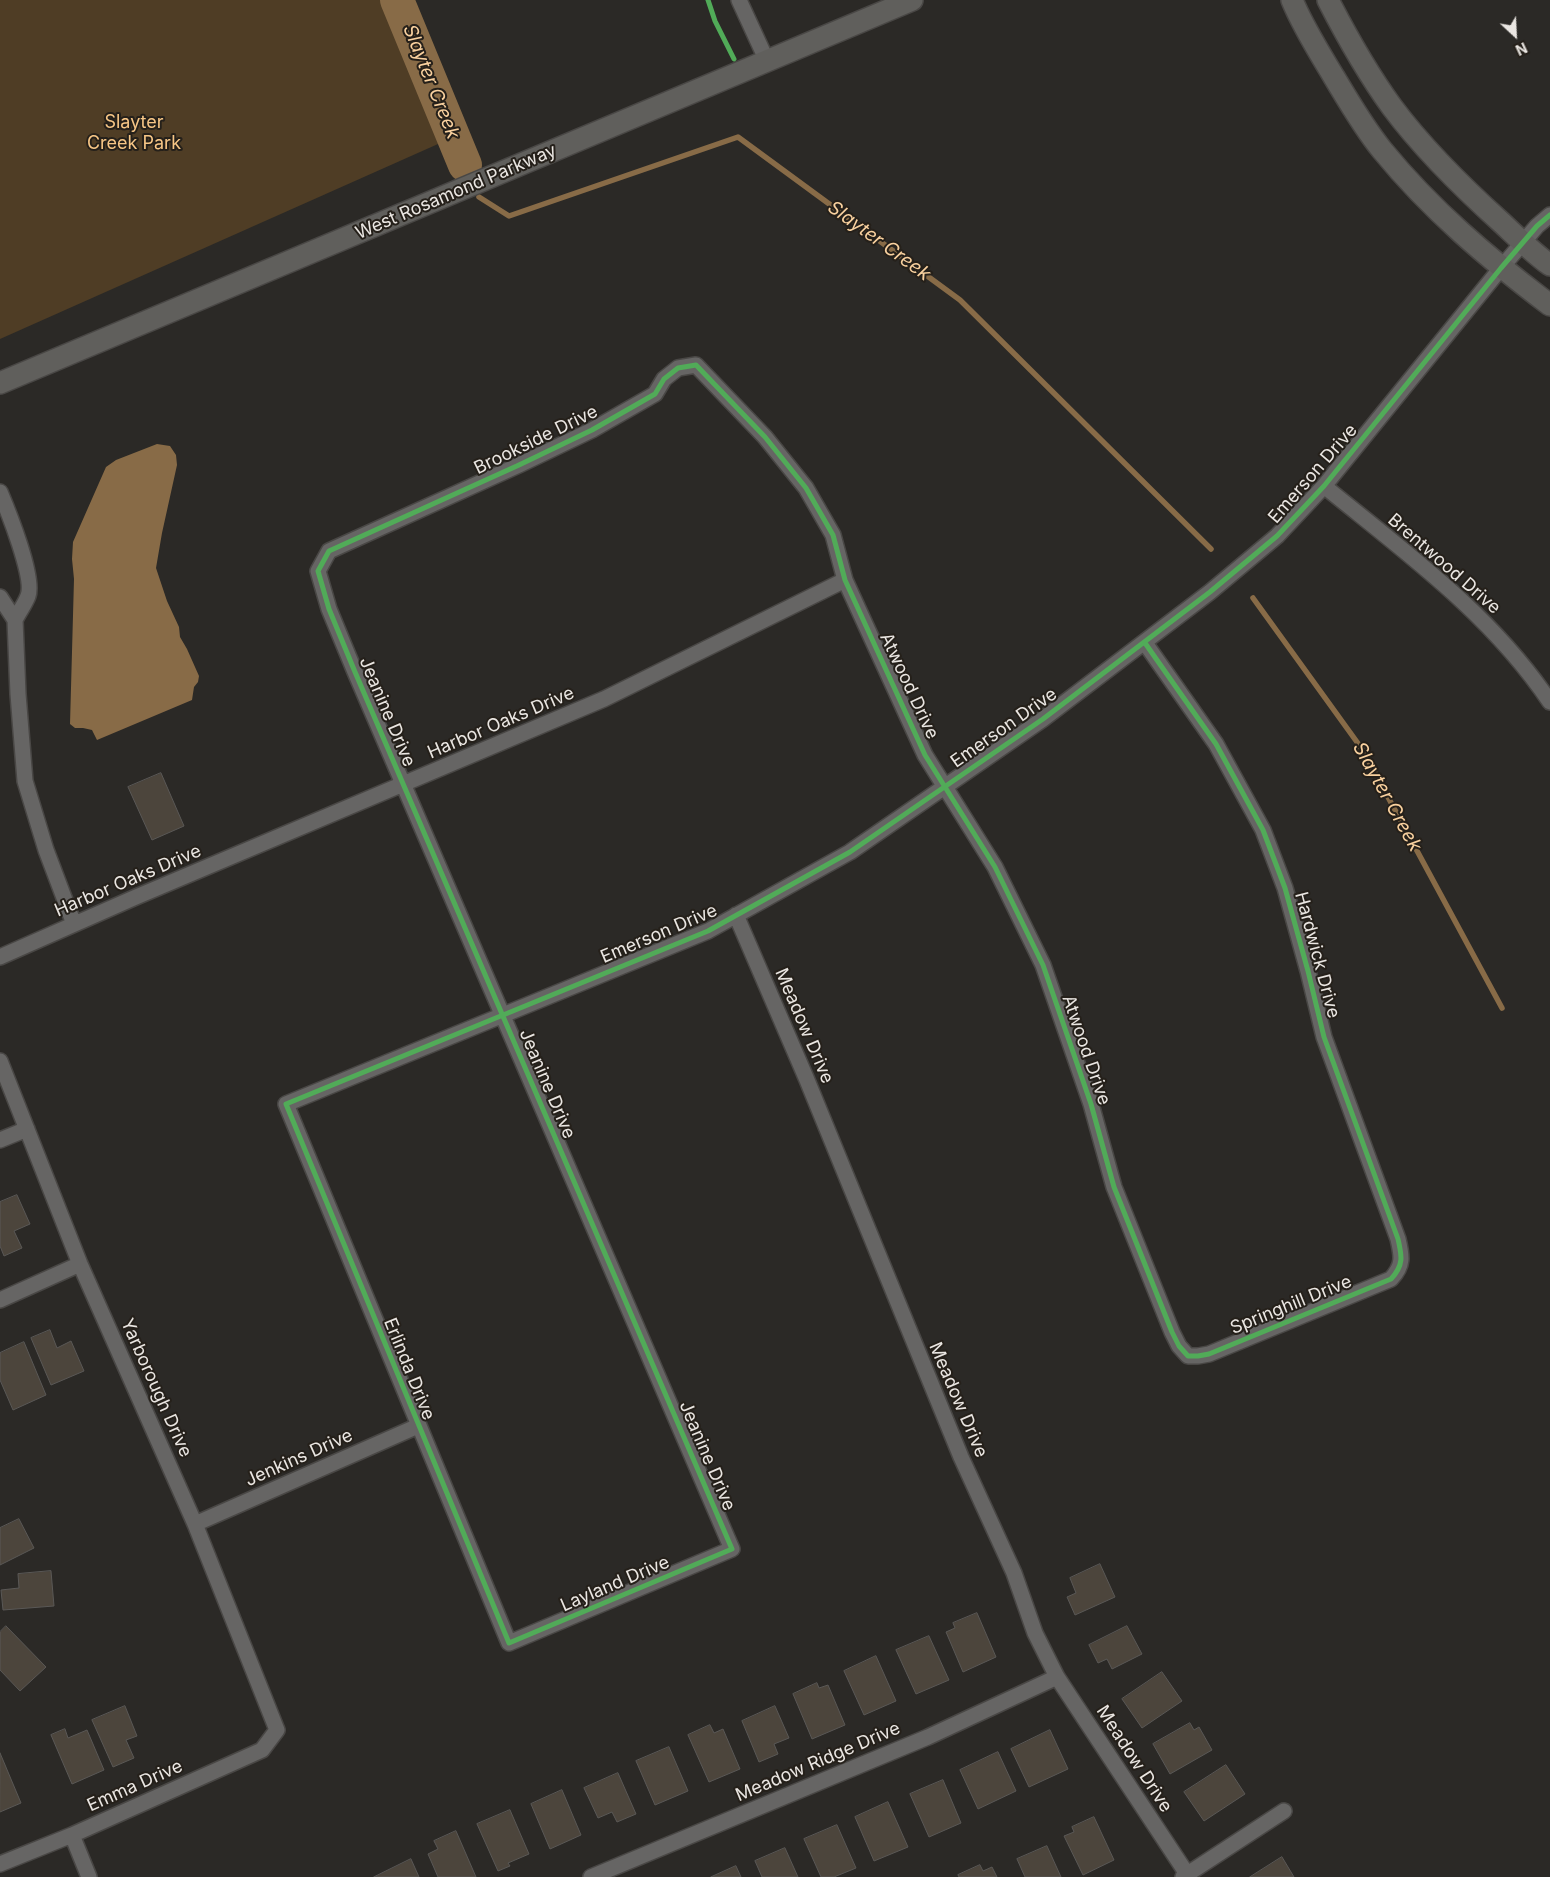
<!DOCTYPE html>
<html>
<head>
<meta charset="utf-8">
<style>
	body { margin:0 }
	#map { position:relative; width:1550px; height:1877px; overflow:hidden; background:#2b2926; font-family:Inter,sans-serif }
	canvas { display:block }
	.north { position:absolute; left:1490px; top:10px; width:50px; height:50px; -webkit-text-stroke:4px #25201a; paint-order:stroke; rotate:155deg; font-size:14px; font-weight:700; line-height:20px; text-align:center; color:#eae6e2 }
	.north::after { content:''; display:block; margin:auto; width:18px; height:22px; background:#eae6e2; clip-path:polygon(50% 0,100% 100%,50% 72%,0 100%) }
</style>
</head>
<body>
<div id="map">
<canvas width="1550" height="1877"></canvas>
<div class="north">N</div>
</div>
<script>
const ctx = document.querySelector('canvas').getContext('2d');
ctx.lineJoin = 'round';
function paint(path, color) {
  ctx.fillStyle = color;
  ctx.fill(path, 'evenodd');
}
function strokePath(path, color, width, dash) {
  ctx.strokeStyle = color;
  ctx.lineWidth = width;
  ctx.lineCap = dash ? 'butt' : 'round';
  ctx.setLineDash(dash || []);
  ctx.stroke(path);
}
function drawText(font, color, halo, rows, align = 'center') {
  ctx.font = font + ' Inter,sans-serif';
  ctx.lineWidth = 4;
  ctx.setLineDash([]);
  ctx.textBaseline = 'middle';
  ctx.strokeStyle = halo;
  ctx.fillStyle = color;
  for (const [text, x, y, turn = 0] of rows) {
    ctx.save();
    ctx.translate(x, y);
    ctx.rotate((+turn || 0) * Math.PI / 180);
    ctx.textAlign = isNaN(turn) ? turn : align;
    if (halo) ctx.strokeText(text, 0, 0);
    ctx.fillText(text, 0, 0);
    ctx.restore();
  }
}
paint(new Path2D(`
	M0 0H396L456 136 0 339Z`), '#4f3d25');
paint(new Path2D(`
	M157 444 170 446 176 455 177 465 162 533 156 568 167 601 179 627 180 637 187 649 199 676 198 682 194 687 192 700 97 740 92 730 83 728H75L70 724 74 579 72 559 73 542 106 467 116 460Z`), '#886b47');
strokePath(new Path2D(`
	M479 197 509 216 738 137 960 300 1211 549
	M1253 598 1362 749 1502 1008`), '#886b47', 5.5);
strokePath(new Path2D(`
	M397 0 465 165`), '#886b47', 34);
const building = new Path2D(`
	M161 773 184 826 152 840 128 787Z
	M17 1195 30 1224 14 1231 22 1248 4 1256 0 1246V1202Z
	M50 1330 57 1348 71 1341 84 1371 51 1385 31 1338Z
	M24 1342 46 1395 13 1410 0 1380V1353Z
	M19 1519 34 1548 0 1565V1528Z
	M1100 1564 1115 1597 1075 1615 1067 1597 1076 1593 1070 1578Z
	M51 1571 54 1606 3 1610 1 1590 19 1588 18 1574Z
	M977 1613 996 1657 963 1672 946 1632 955 1628 953 1623Z
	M6 1626 46 1667 20 1691 0 1670V1632Z
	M1127 1626 1142 1654 1112 1669 1107 1659 1098 1663 1089 1645Z
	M929 1636 949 1680 916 1694 896 1650Z
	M876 1656 896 1701 864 1715 844 1671Z
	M1162 1672 1182 1701 1142 1728 1122 1699Z
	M817 1683 819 1688 828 1685 845 1725 812 1739 793 1694Z
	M125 1706 137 1736 126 1740 134 1758 113 1767 92 1720Z
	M775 1706 789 1738 774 1744 778 1754 759 1762 742 1721Z
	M1190 1723 1194 1730 1199 1727 1212 1750 1170 1774 1153 1744Z
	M710 1725 714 1733 723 1729 740 1769 709 1782 688 1735Z
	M65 1729 68 1738 87 1730 104 1770 72 1784 51 1735Z
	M1050 1730 1068 1769 1029 1787 1011 1749Z
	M669 1747 688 1791 655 1805 636 1761Z
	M998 1752 1016 1791 978 1809 960 1770Z
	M0 1753 21 1803 0 1812Z
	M1226 1765 1245 1794 1204 1821 1184 1792Z
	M618 1773 636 1814 617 1822 612 1812 598 1818 584 1788Z
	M943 1780 961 1823 929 1837 910 1794Z
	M562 1790 581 1835 550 1849 531 1804Z
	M888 1802 908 1847 874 1861 855 1817Z
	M510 1810 529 1854 508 1863 510 1866 498 1871 477 1824Z
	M1094 1817 1114 1860 1083 1875 1064 1836 1074 1832 1072 1827Z
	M837 1825 856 1868 834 1877H821L804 1839Z
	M456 1831 476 1877H438L428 1854 438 1849 434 1841Z
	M1047 1846 1061 1877H1025L1017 1859Z
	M785 1848 798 1877H762L755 1861Z
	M1282 1857 1294 1877H1250Z
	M411 1859 419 1877H374Z
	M980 1865 983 1871 992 1867 997 1877H959L958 1875Z
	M736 1866 741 1877H711Z`);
paint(building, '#4c453c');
strokePath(building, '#5a5856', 1);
const street = new Path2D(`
	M739 0 767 61
	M1324 486C1405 552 1491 614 1550 702
	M0 492C8 511 35 578 28 596 25 604 19 612 15 620
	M0 597 15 620 18 694 25 781 46 850 74 924
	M1145 643 1216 744 1263 830 1285 888 1308 971 1324 1037 1398 1239C1402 1256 1404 1265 1391 1279L1209 1354 1198 1356H1188L1179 1346 1172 1332 1114 1187 1091 1104 1043 965 995 867 925 755 845 580 833 535 806 488 765 437 696 365 678 368 664 379 655 394 592 430 519 465 329 551 318 571 329 609 355 672 732 1549 509 1643 286 1104 708 931 850 852 1043 719 1210 592 1277 536 1324 486 1501 268 1537 226 1550 215
	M736 915 807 1080 961 1457 1014 1573 1035 1633 1057 1677 1189 1877
	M0 957 136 897 604 699 845 580
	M0 1061 80 1264 195 1524 277 1730 262 1750 72 1835 0 1864
	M0 1140 27 1129
	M0 1300 80 1264
	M195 1524 418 1426
	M72 1835 89 1877
	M591 1877 928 1737 1057 1677
	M1183 1877 1284 1811`);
const secondary = new Path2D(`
	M1292 0C1303 27 1319 52 1334 77 1349 102 1364 128 1382 150 1431 210 1489 259 1550 305
	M1328 0C1347 37 1368 74 1392 107 1424 150 1462 187 1502 223 1517 237 1533 253 1550 265
	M0 383 912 0`);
strokePath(street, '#494745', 18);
strokePath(secondary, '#494745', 24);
strokePath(street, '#666564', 15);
strokePath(secondary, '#605f5c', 21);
strokePath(new Path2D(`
	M708 0 715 21 734 59
	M1145 643 1216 744 1263 830 1285 888 1308 971 1324 1037 1398 1239C1402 1256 1404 1265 1391 1279L1209 1354 1198 1356H1188L1179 1346 1172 1332 1114 1187 1091 1104 1043 965 995 867 925 755 845 580 833 535 806 488 765 437 696 365 678 368 664 379 655 394 592 430 519 465 329 551 318 571 329 609 355 672 732 1549 509 1643 286 1104 708 931 850 852 1043 719 1210 592 1277 536 1324 486 1501 268 1537 226 1550 215`), '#51ab58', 5);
drawText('18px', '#f7c686', '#25201a', [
	["Slayter",134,123],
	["Creek Park",134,144]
]);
drawText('18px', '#eae6e2', '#25201a', [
	["West Rosamond Parkway",456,192,-23],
	["Brookside Drive",536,440,-26],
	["Emerson Drive",1313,474,-49],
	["Brentwood Drive",1444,564,41],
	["Atwood Drive",909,686,65],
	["Jeanine Drive",387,712,67],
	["Harbor Oaks Drive",501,723,-23],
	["Emerson Drive",1004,728,-35],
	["Harbor Oaks Drive",128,881,-23],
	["Emerson Drive",659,934,-23],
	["Hardwick Drive",1317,955,75],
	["Meadow Drive",804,1026,67],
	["Atwood Drive",1086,1050,71],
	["Jeanine Drive",547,1084,67],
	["Springhill Drive",1291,1305,-22],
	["Erlinda Drive",409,1369,68],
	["Yarborough Drive",156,1388,66],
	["Meadow Drive",958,1400,67],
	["Jeanine Drive",707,1456,67],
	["Jenkins Drive",299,1458,-24],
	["Layland Drive",615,1584,-23],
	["Meadow Drive",1134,1759,57],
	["Meadow Ridge Drive",818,1762,-23],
	["Emma Drive",135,1786,-24]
]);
drawText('italic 19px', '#f9d19f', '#25201a', [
	["Slayter Creek",431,82,68],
	["Slayter Creek",879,241,36],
	["Slayter Creek",1387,797,61]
]);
</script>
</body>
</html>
